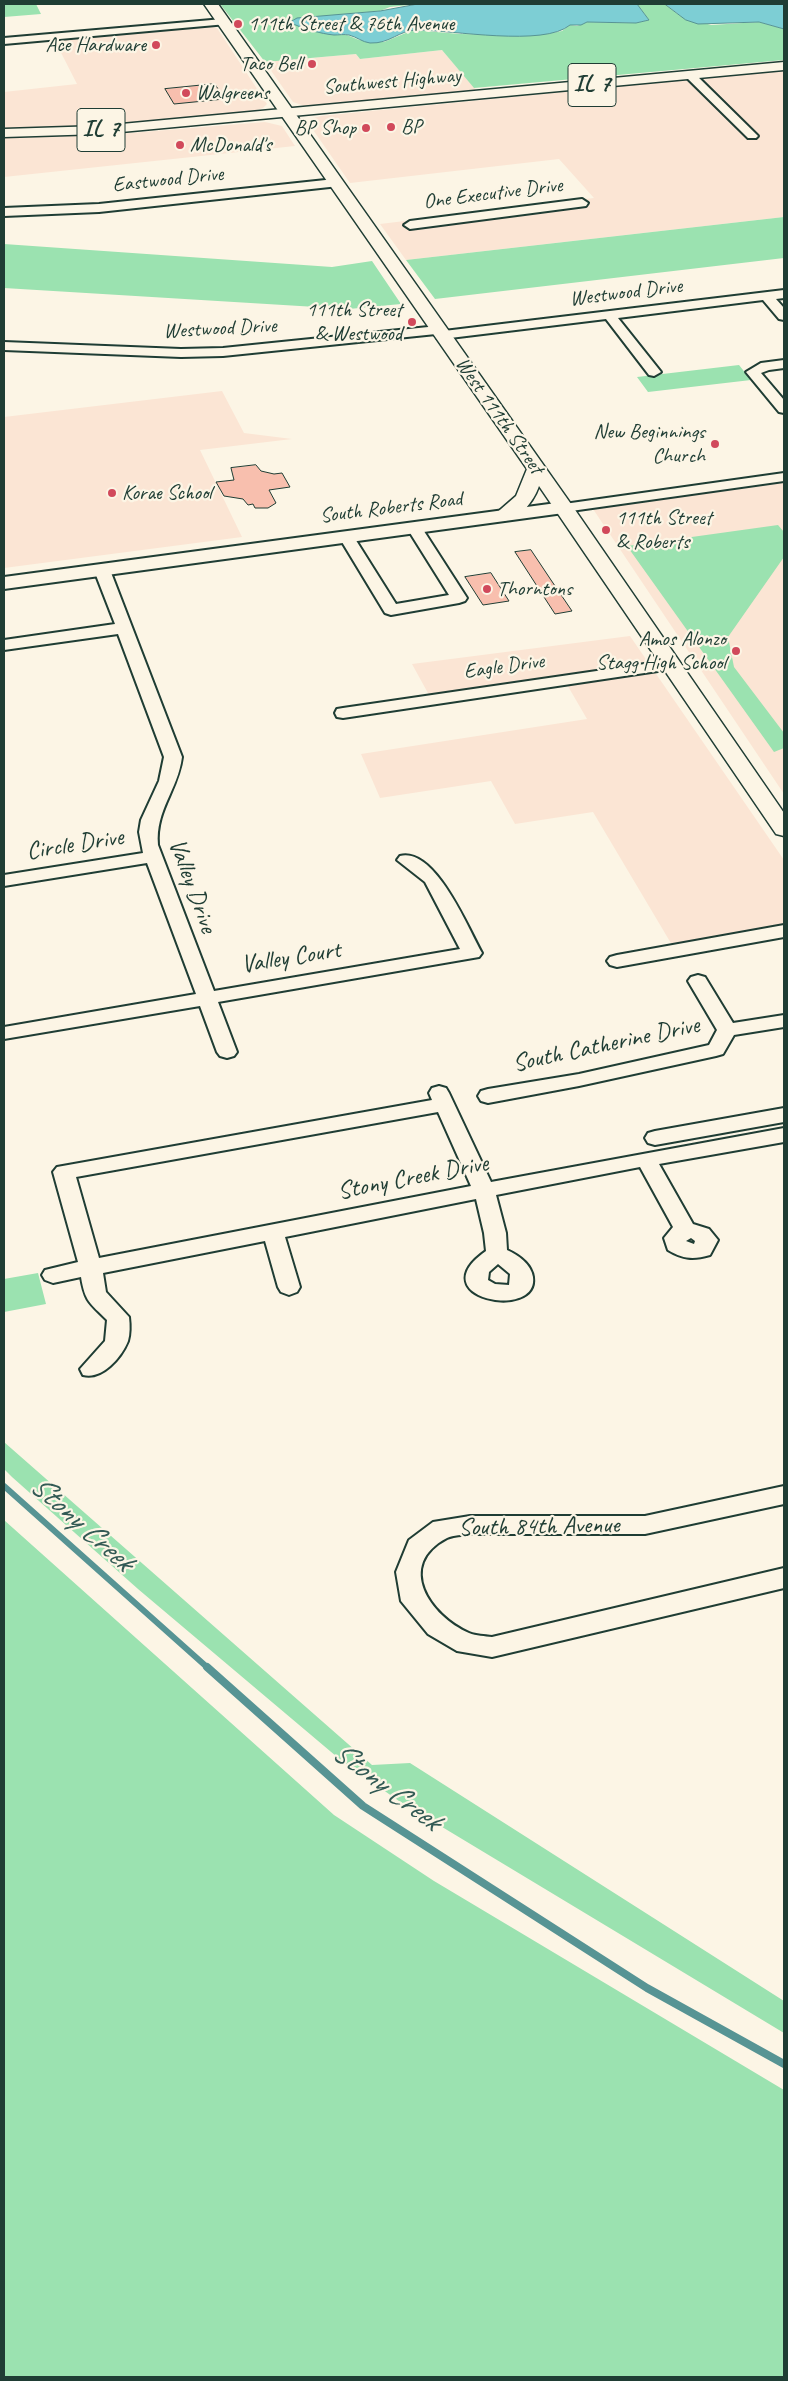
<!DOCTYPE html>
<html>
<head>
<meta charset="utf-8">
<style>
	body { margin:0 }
	#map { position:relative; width:788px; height:2381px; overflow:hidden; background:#fcf5e5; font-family:Caveat,sans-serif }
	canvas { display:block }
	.frame { position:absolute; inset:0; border:5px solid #1f3d34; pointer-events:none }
</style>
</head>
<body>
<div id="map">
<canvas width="788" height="2381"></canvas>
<div class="frame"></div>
</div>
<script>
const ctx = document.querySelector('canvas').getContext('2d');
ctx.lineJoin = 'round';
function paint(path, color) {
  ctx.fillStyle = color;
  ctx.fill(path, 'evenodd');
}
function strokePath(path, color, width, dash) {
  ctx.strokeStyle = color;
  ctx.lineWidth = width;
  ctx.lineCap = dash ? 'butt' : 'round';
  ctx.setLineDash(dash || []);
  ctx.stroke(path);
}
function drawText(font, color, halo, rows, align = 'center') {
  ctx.font = font + ' Caveat,sans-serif';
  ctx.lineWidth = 4.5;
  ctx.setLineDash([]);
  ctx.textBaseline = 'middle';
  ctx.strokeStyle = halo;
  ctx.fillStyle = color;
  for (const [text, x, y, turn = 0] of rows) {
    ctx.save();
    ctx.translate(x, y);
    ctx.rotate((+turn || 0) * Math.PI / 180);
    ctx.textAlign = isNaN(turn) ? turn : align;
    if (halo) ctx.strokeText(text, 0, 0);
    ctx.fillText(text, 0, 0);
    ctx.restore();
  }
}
paint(new Path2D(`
	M205 25 217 28 267 104 263 108 253 111 104 125 4 129V92L77 84 53 37Z
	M442 50 477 91 305 106 293 102 265 62 356 54 360 59Z
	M784 70V217L406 260 380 224 594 198 559 159 350 183 309 124 313 118 321 116Z
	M265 122 282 126 295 146 4 177V138L106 135Z
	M222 391 244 433 292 439 200 450 242 537 4 568V417Z
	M784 483V794L593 509Z
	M630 636 784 860V931L675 950 593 812 515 824 491 781 380 798 361 754 587 719 562 676 429 695 412 664Z`), '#fbe5d4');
paint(new Path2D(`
	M4 4H36L41 14 4 17Z
	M220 4H418L390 7 380 11 292 20 291 23 332 35H347L359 40 384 42 413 30 460 34 529 35 552 33 562 31 570 25 577 26 587 22 636 23 649 20 637 4H665L679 15 711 25 759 22 784 29V60L474 88 442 50 360 59 356 54 265 62Z
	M784 217V258L435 299 406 260Z
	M4 244 332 267 372 261 401 304 349 309 4 288Z
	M739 365 751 380 648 392 637 377Z
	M778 525 784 532V557L728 637 734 667 784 733V748L774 752 627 546Z
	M38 1273 46 1304 4 1312V1279Z
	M4 1442 372 1765 410 1763 784 2001V2033L399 1801 343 1762 138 1589 12 1477 4 1469Z
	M4 1520 334 1815 434 1881 784 2090V2377H4Z`), '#9be2b0');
const water = new Path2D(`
	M418 4H637L649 20 636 23 587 22 581 25H570C544 47 452 30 417 30 399 30 390 44 370 43 362 42 357 37 349 35 344 34 339 35 334 35 322 34 299 28 290 22L297 18 380 11Z
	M665 4H784V29L759 22 698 24 686 20Z`);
paint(water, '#7dced4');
strokePath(water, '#579494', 1);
strokePath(new Path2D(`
	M4 1486 208 1668`), '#579494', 6);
strokePath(new Path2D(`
	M207 1667 363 1806 647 1988 784 2064`), '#579494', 8);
const building = new Path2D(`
	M215 84 224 99 174 104 165 89Z
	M256 465 261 471 274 474 282 473 290 487 269 490 276 503 268 508H255L253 504 248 505 243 499 224 496 216 482 234 480 231 468Z
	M531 550 551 580 572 611 555 614 515 552Z
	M491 573 509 601 483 605 465 577Z`);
paint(building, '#f8bfae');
strokePath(building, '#1f3d34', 1);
const minor = new Path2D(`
	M223 19 228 22 227 24 4 44V38Z
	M690 72 694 73 756 134 758 136 756 138H748L686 77 685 75Z
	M335 179 339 180 341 183 339 186 99 212 4 216V208L99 204Z
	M582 199 588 203 586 206 410 229 404 225 410 221Z
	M784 290V298L776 299 784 308V320L779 319 763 300 618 318 661 372 654 376 649 375 606 319 442 339 437 338 436 334 223 356 181 357 4 350V342L181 349 223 348 438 326 443 327 444 331Z
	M784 360V368L769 370 761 373 784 400V413L779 412 746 372 761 363Z
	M784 473V481L564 512 557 508 564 504Z
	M415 523 420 525 467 598 465 601 459 603 391 615 385 613 339 537 347 532 352 534 396 604 449 595 407 528Z
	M102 565 110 570 182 757C178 790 155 810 158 845L214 991 460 949 425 882 397 860 400 856C435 847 468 928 482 953L479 957 218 1002 237 1052 234 1056 227 1058 220 1056 217 1052 200 1006 4 1039V1027L196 994 147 863 4 886V875L143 853 139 832 141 820 159 781 164 757 118 634 4 650V640L115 624 94 570Z
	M672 660 678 662 680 665 678 668 343 718 337 717 335 713 337 709 343 708Z
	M784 925V937L617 967 610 965 607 961 610 957 617 955Z
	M698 975 705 977 733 1023 784 1015V1027L734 1035 723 1054 716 1056 579 1086 488 1103 481 1101 478 1096 481 1091 488 1089 579 1074 709 1045 717 1030 688 981 691 977Z
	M439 1086 446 1088 449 1093 491 1182 784 1128V1142L659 1164 693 1224 709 1229 718 1240 710 1255C693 1260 683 1259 668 1250L664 1238 673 1227 640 1167 496 1195 506 1233 507 1250C518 1255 531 1264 533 1277 539 1321 419 1298 486 1251L484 1233 476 1199 285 1237 300 1287 297 1292 289 1295 281 1292 278 1287 265 1241 103 1273 106 1292 129 1317C130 1325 130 1334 128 1341 121 1358 102 1380 83 1375L80 1369 105 1341 107 1320C90 1303 85 1302 81 1277L53 1283 45 1280 42 1275 45 1270 78 1262 53 1172 57 1167 432 1100 429 1093 432 1088ZM438 1112 471 1186 99 1258 76 1177ZM691 1238 695 1241 694 1244 686 1241ZM498 1264 510 1274 509 1285 495 1284 488 1280 489 1272Z
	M784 1108V1122L655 1145 648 1143 645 1138 648 1133 655 1131Z
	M784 1486V1504L645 1534H470C463 1535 453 1535 447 1538 395 1565 430 1616 469 1633 476 1636 485 1636 492 1637L784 1568V1588L492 1657 457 1651 428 1634 401 1601 396 1572 409 1540 433 1522 470 1516H645Z`);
const tertiary = new Path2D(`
	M564 502 571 504 573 508 571 512 4 589V577Z`);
const secondary = new Path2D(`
	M204 4H218L571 504 784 813V836L776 834 539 486C533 503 516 525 496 520L493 516 516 496 527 469Z`);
const primary = new Path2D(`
	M784 62V70L100 134 4 137V129L100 126Z`);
strokePath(minor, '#1f3d34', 4);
strokePath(tertiary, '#1f3d34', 4);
strokePath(secondary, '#1f3d34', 3);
strokePath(primary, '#1f3d34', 3);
paint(minor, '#fcf5e5');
paint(tertiary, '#fcf5e5');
paint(secondary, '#fcf5e5');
paint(primary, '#fcf5e5');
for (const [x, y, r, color] of [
	[238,24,5,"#d1495b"],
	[156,45,5,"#d1495b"],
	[312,64,5,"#d1495b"],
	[186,93,5,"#d1495b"],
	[391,127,5,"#d1495b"],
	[366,128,5,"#d1495b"],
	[180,145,5,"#d1495b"],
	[412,322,5,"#d1495b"],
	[715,444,5,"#d1495b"],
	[112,493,5,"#d1495b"],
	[606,530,5,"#d1495b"],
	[487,589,5,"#d1495b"],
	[736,651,5,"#d1495b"]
]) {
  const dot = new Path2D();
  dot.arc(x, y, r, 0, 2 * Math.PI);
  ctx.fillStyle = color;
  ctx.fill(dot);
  strokePath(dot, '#fcf5e5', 2);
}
drawText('21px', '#1f3d34', '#fcf5e5', [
	["111th Street & 76th Avenue",248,24],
	["Ace Hardware",146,45,"right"],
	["Taco Bell",302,64,"right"],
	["Walgreens",196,93],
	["BP",401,127],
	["BP Shop",356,128,"right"],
	["McDonald's",190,145],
	["111th Street",402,310,"right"],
	["& Westwood",402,334,"right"],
	["New Beginnings",705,432,"right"],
	["Church",705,456,"right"],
	["Korae School",122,493],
	["111th Street",616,518],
	["& Roberts",616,542],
	["Thorntons",497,589],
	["Amos Alonzo",726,639,"right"],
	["Stagg High School",726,663,"right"]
], 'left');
drawText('21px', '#1f3d34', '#fcf5e5', [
	["Southwest Highway",392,82,-5],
	["Eastwood Drive",168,180,-6],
	["One Executive Drive",493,194,-7],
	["Westwood Drive",626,293,-7],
	["Westwood Drive",220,329,-3],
	["West 111th Street",499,416,55],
	["South Roberts Road",391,508,-7],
	["Eagle Drive",504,667,-8]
]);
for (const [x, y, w] of [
	[592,85,48],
	[101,130,48]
]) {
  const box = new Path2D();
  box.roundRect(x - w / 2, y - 21.5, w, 43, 4);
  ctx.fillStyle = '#fcf5e5';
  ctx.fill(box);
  strokePath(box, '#1f3d34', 1);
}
drawText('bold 24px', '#1f3d34', null, [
	["IL 7",592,85],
	["IL 7",101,130]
]);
drawText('25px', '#1f3d34', '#fcf5e5', [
	["Circle Drive",75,845,-9],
	["Valley Drive",192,886,70],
	["Valley Court",291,958,-9],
	["South Catherine Drive",606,1045,-12],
	["Stony Creek Drive",413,1178,-11],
	["South 84th Avenue",539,1527,-1]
]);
drawText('italic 31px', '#325a54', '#fcf5e5', [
	["Stony Creek",81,1524,42],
	["Stony Creek",386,1787,37]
]);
</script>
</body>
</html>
